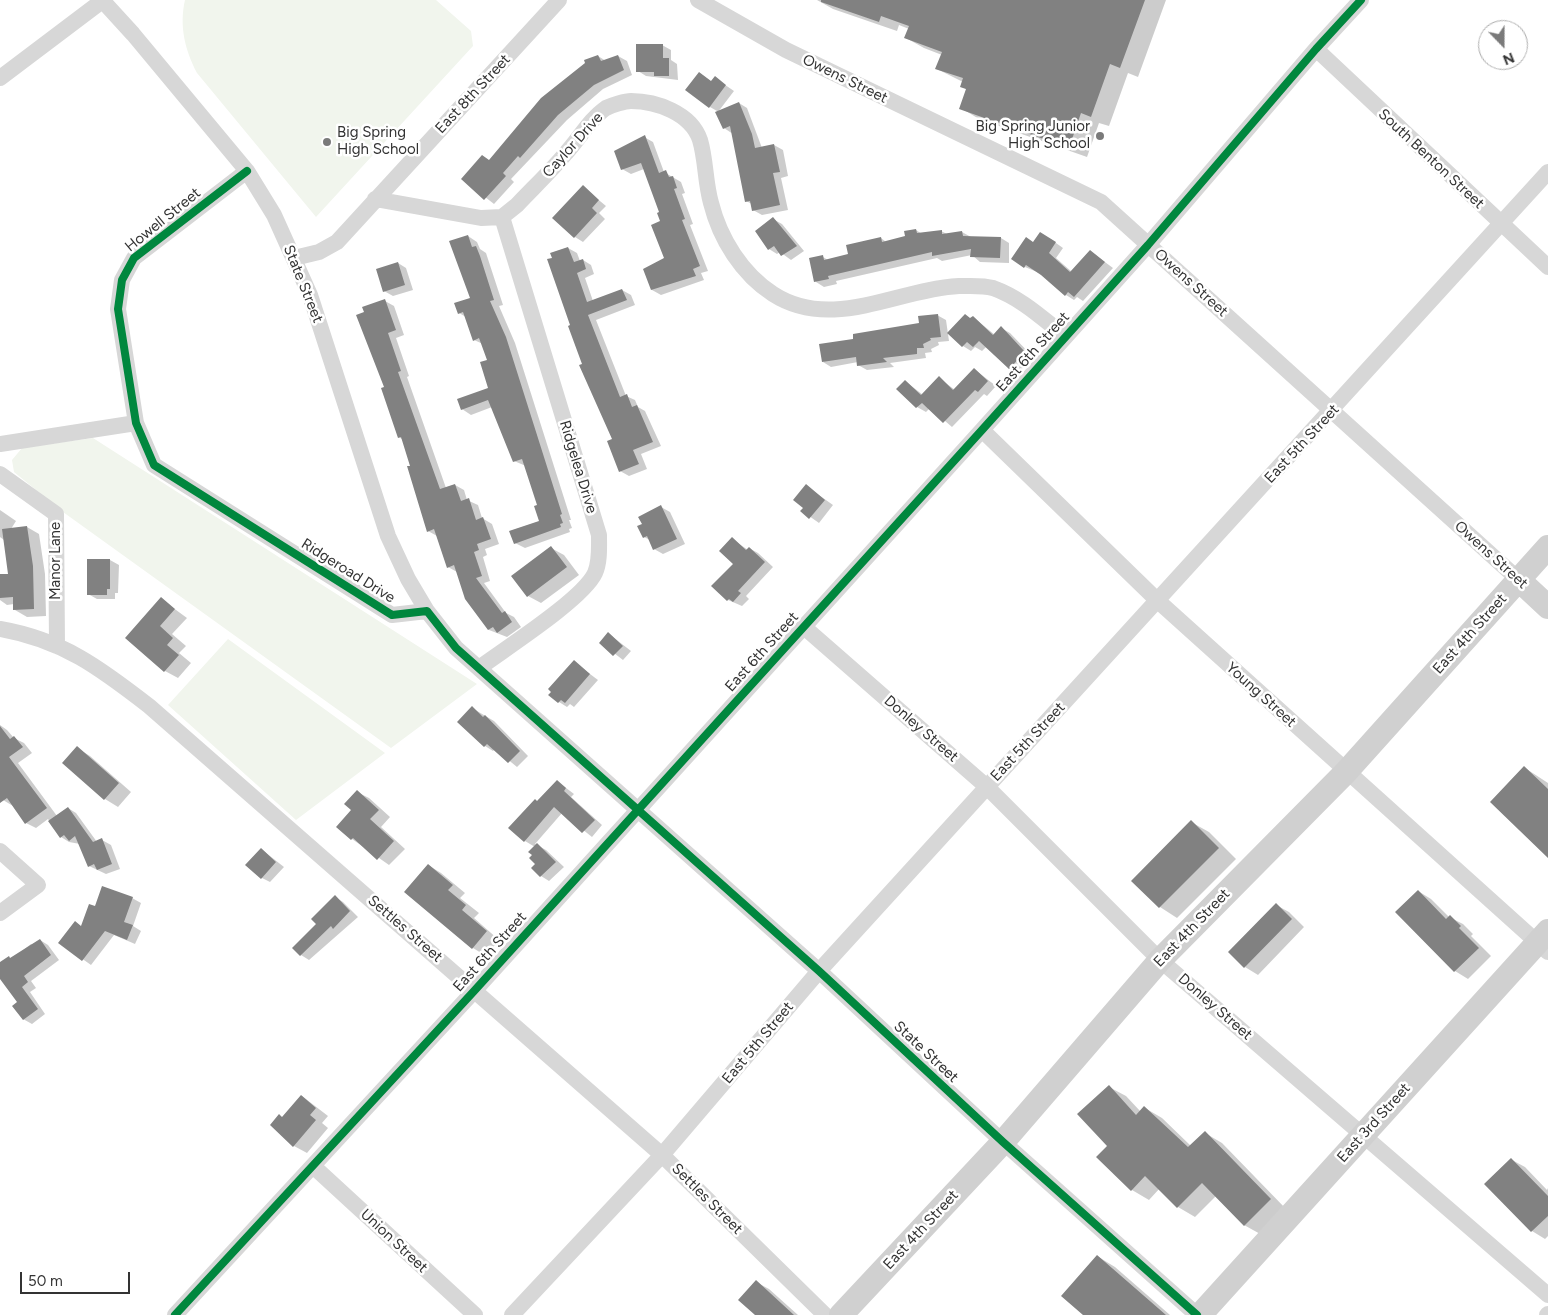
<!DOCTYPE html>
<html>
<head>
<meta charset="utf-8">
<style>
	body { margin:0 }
	#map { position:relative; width:1548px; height:1315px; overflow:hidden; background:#fff; font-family:Figtree,sans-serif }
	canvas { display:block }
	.north { position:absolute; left:1478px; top:20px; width:50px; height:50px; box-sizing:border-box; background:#fff; border:1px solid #adadad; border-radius:50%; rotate:158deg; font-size:14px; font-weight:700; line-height:20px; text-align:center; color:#333 }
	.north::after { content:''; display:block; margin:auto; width:18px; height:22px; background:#7a7a7a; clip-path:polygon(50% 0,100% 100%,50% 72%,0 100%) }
	.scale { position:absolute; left:20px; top:1272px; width:110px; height:22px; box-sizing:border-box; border:2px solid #333; border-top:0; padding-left:6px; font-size:15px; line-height:18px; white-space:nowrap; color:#333; -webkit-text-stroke:4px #fff; paint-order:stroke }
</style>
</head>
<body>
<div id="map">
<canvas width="1548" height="1315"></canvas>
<div class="north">N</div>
<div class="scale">50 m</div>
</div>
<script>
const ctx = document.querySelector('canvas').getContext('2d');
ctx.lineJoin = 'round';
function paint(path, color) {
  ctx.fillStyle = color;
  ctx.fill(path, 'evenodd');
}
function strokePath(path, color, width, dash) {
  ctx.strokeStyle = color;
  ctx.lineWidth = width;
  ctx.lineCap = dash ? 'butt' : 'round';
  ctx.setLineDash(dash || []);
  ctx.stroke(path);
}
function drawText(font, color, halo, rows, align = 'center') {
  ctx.font = font + ' Figtree,sans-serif';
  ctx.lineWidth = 5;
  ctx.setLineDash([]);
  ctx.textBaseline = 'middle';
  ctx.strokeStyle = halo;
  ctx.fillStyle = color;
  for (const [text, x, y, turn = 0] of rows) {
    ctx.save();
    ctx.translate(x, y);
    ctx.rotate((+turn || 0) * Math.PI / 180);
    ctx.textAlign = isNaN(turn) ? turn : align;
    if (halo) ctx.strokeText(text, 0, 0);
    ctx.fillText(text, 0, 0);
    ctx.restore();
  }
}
paint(new Path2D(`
	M185 0H436L471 31 473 46 316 217 197 73C185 50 179 26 185 0Z
	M93 438 477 684 391 748 63 512 14 472 12 460 22 448Z
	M228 639 385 753 296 820 168 705Z`), '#f1f5ed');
paint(new Path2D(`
	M817 0H1166L1138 77 1128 73 1109 126 1099 123 1087 157 979 119 961 108 968 90 961 86 963 82 937 69 942 55 924 48 906 38 909 29 899 25 897 31 833 9Z
	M662 45 671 50V60L677 64 678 80 646 76 638 71Z
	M598 56 606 61 618 56 627 61 632 75 603 89 567 120 511 179 514 182 494 204 462 179 490 161Z
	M699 74 712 82 715 78 734 91 718 112 739 103 747 108 762 148 774 145 783 150 788 176 781 178 788 210 762 215 753 210 752 204 746 201 733 134 724 128 717 111 710 107Z
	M644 137 653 142 664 172 681 182 685 193 682 194 693 224 690 225 708 271 701 273 704 280 661 295 652 290 644 270 665 258 661 213 644 169 631 174 622 169Z
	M583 187 606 206 599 213 605 219 583 242 575 237Z
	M773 219 782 224 804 251 791 260 780 252 777 254 769 249Z
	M916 230 922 234 941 231 947 234 962 232 971 237 1001 238 1009 243V263L980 262 972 255 942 261 937 258 836 281 837 284 824 287 816 282 823 257 828 260 850 255 881 238 886 242 907 237Z
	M468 236 477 242 480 249 486 253 503 305 499 306 515 343 571 520H569L572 528 569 529 570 532 525 548 515 543 541 522 539 505 526 466 514 461 492 407 471 415 462 409 490 389 488 361 483 344 474 340 466 317 459 313 471 298Z
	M1049 238 1063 248 1056 258 1072 272 1090 251 1113 268 1083 301 1077 297 1074 300 1066 295 1042 274 1025 267 1034 243Z
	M568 248 577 253 580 261 583 260 591 265 594 274 585 278 593 301 622 290 631 295 635 305 596 320 626 396 635 400 638 407 645 411 661 446 641 454 647 469 629 476 620 471 614 440 583 365 554 258Z
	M398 263 406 268 413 290 393 296 384 291Z
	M385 301 394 306 404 335 396 338 409 376 407 377 446 488 455 485 464 490 467 500 478 505 482 518 492 524 499 544 485 549 487 555 483 557 490 581 484 583 506 613 514 617 521 627 507 637 489 630 457 572 448 567 437 536 428 531 412 466 403 440 399 437 386 388Z
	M937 315 946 320 949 341 938 342 939 345 931 349 932 352 925 353 926 358 890 363 894 367 867 370 858 365V362L831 367 823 362 855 340 921 324Z
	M973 317 995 335 1001 328 1010 333 1033 357 1018 373 987 346 982 351 975 347 971 351 963 346Z
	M974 369 996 386 987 396 984 394 952 427 930 408 926 412 917 407 898 389 905 381 923 395 939 378 955 390Z
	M806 486 833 505 819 523 802 511 805 508Z
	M661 507 670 512 685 544 663 554 654 549 650 540 644 537Z
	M0 510 16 521 11 529 27 527 39 534 45 574 46 616 27 617 15 610 14 604 7 605 0 600V576L9 575 4 540 0 537Z
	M732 539 748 550 749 548 758 553 773 567 746 596 749 599 742 606 728 600 713 586 735 564Z
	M551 548 564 555 579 575 541 603 528 596Z
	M88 560H110L119 565 118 593H115V599H97L88 594Z
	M161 599 187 618 172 634 186 646 179 653 191 663 178 678 165 671 127 638Z
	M609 634 631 651 623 660 601 643Z
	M574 662 598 680 574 707 570 704 567 707 559 702Z
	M472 708 494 721 528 756 517 767 495 749 493 751 485 746Z
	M0 725 7 730 14 738 24 743 32 753 18 763 57 816 68 808 76 813 97 842 102 840 111 845 120 869 106 874 89 866 80 844 69 842 61 837 48 819 36 828 26 823 13 806 3 800 0 796Z
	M77 748 90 756 131 792 118 807 105 799Z
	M1525 768 1548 783V856Z
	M557 781 574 794 571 797 602 825 592 837 562 813 535 844 546 850 564 867 549 881 541 876 533 855 535 847 525 841 538 802Z
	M357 792 369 798 390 817 381 827 405 849 389 865 352 839 353 810Z
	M1191 822 1209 832 1236 859 1177 918 1160 907 1133 881Z
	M261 849 284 867 270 882 262 878Z
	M428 865 441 873 465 893 460 898 479 913 474 918 499 940 486 956 473 948Z
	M1418 891 1431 899 1449 917 1463 924 1473 934 1471 936 1491 956 1468 979 1455 971Z
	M335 897 343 902 358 917 309 960 301 955Z
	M132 898 141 903 133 926 141 931 135 944 114 935 91 965 60 943 82 927 95 908Z
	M1276 905 1289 912 1304 927 1258 975 1245 967Z
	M40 940 48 945 59 960 31 981 36 988 30 992 45 1014 32 1024 23 1019 19 1002 0 977V968L31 944 33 945Z
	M1109 1087 1126 1096 1141 1112 1145 1108 1162 1118 1191 1146 1205 1133 1222 1143 1287 1210 1262 1235 1244 1225 1216 1196 1195 1217 1178 1207 1160 1188 1149 1200 1132 1190 1108 1146Z
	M302 1096 328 1116 322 1123 328 1128 307 1153 294 1146 283 1118Z
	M1512 1160 1525 1167 1547 1190 1548 1188V1236L1545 1239 1532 1231Z
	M1097 1256 1115 1267 1170 1315H1085Z
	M756 1282 769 1289 798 1315H757Z`), '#0003');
paint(new Path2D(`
	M821 0H1145L1120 68 1110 64 1091 117 1081 113 1069 148 959 109 966 89 960 87 963 78 935 69 942 52 904 38 909 26 881 16 879 22 821 2Z
	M636 44H663V58H669V76H654V72H636Z
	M598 55 601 61 618 55 624 70 594 85 558 115 520 158 518 156 503 173 506 176 484 200 461 179 482 155 489 160 541 98 585 63 584 60Z
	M699 72 711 81 715 76 726 85 709 108 685 90Z
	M739 102 752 134 755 148 774 144 780 172 773 173 780 205 752 211 750 201 745 202 730 126 723 129 715 112Z
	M645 135 659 173 666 170 669 177 673 176 677 188 674 189 685 219 682 220 700 266 693 269 696 276 651 290 643 269 664 258 651 225 660 221 657 213 659 212 641 163 621 170 614 151Z
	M583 185 599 200 592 208 597 213 574 238 552 218Z
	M773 217 797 246 781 256 774 246 768 250 755 231Z
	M916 229 917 233 942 230V234L962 231 963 236 1001 237 1000 258 970 257 971 249 932 256V252L828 276 829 279 814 282 809 258 823 255 824 260 848 254 846 245 881 237 882 242 905 236 904 231Z
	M1040 232 1056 242 1049 253 1070 272 1090 250 1105 262 1074 297 1068 292 1065 296 1041 275 1026 265 1024 268 1011 259 1026 237 1033 242Z
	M468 235 472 247 476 246 480 256 494 300 490 301 506 337 562 514 560 515 563 523 560 524 561 527 514 544 509 531 539 521 534 506 537 505 522 459 513 462 488 400 461 410 457 399 488 388 480 362 487 360 479 338 473 341 463 312 458 314 454 303 470 298 449 241Z
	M568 247 574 262 583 259 586 269 577 273 587 302 622 289 627 300 588 315 620 397 627 394 632 407 637 405 653 442 633 450 639 464 619 472 607 441 612 439 579 365 582 364 568 326 570 325 547 259 552 258 550 253Z
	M398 262 405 285 383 292 376 269Z
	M385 299 396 330 388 333 401 371 398 372 440 489 455 484 461 501 469 498 476 520 483 517 491 539 477 544 479 550 474 552 482 576 476 578 502 613 505 611 512 622 497 633 493 627 488 630 465 599 454 565 447 568 434 529 427 532 407 466H410L401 437 398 438 381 388 384 387 356 315 364 312 362 307Z
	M938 314 941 337 930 338 931 340 923 344 924 348H917V354L883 358 887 362 857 366 856 357 822 362 819 344 853 339V334L919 323 918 316Z
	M965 314 970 318 973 316 993 335 1001 326 1025 352 1009 369 979 341 973 347 967 342 962 347 947 333Z
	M974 368 988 381 978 392 975 390 943 423 922 403 916 408 896 389 905 380 921 395 939 376 953 390Z
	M806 484 825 500 809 519 800 511 803 508 793 500Z
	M661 505 677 539 653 550 647 536 643 538 637 526 642 524 638 517Z
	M27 526 33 566 34 609 13 610V597L0 598V574H8L2 529Z
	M732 537 746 550 749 547 765 562 738 591 741 593 733 602 729 599 727 601 711 586 733 564 719 551Z
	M551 546 567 567 527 597 511 576Z
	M87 559H110V589H107V595H87Z
	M161 597 175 609 160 626 173 638 167 645 179 655 164 672 125 638Z
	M608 632 623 646 613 656 599 643Z
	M574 660 590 674 565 703 561 700 558 703 548 695 551 692 548 689Z
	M472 706 483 717 485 715 520 751 508 763 487 744 484 747 457 722Z
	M0 726 10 739 14 736 23 747 9 757 47 808 25 824 7 798 0 803Z
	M77 746 119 783 104 800 62 763Z
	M1524 766 1548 789V858L1490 802Z
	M557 780 566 788 564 791 595 820 582 833 554 807 524 842 508 828 535 799 537 801Z
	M357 790 379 810 370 819 394 841 377 860 353 838 351 840 336 827 351 810 344 804Z
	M68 807 93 842 102 838 112 864 97 870 94 864 88 867 75 836 69 841 64 835 60 838 48 821Z
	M1191 820 1219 848 1159 908 1131 881Z
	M537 843 556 862 540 877 531 868 535 864 529 858 532 855 528 852Z
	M261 848 276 862 261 879 245 865Z
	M428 864 453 885 448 890 466 905 462 910 487 931 472 949 404 892Z
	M102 886 133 897 124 922 133 925 127 940 105 931 82 961 58 943 75 921 81 926 89 904 95 906Z
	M1418 890 1446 919 1450 915 1461 926 1459 928 1479 948 1454 972 1395 912Z
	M335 895 350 911 333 929 331 926 300 956 292 948 316 924 311 919Z
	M1276 903 1292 919 1244 968 1228 952Z
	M40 939 51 955 24 976 28 982 22 987 38 1009 23 1020 12 1006 17 1002 0 979V962L9 956 10 958Z
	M1109 1085 1136 1115 1144 1106 1188 1147 1205 1131 1271 1199 1244 1226 1202 1183 1177 1208 1145 1176 1131 1191 1096 1157 1107 1146 1077 1114Z
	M301 1095 316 1108 310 1115 316 1120 293 1147 270 1125 279 1114 282 1117Z
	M1511 1158 1548 1196V1216L1531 1232 1484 1184Z
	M1097 1255 1166 1315H1083L1061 1296Z
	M756 1280 794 1315H755L738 1300Z`), '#818181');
strokePath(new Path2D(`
	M102 0 133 34 247 171 274 215 310 295 388 536 408 579 427 611
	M698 0 786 50 1101 202 1519 580
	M1316 49 1548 267
	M0 78 102 1
	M247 171 134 258 122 280 118 309 136 423 154 465 392 615 427 611 456 648 819 971 1003 1142 1197 1315
	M375 199 481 218 502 217 517 205C533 188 551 171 566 153 579 139 590 119 606 108 612 105 625 101 631 101 656 101 691 113 700 140 706 160 705 182 711 203 720 239 742 274 773 294 832 332 897 289 959 286 970 286 983 285 993 288 1021 298 1042 318 1065 336
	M294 258 319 252 337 242 559 0
	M982 430 1158 601 1548 952
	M0 444 136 423
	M0 474 56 514 57 646
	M804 627 987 787 1160 960 1548 1295
	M0 629C63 640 100 668 149 706L662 1155 825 1315
	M479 668C506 648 583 599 595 573 600 562 599 547 599 535L502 217
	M0 851 38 885 0 913
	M313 1166 475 1315
	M175 1315 475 990 982 430 1148 245 1316 49 1361 0
	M512 1315 662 1155 819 971 1548 172
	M1547 1315 1548 1314`), '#d7d7d7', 16);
strokePath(new Path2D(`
	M1519 580 1548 607
	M841 1315 1003 1142 1160 960 1346 772 1548 547
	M1200 1315 1548 931`), '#d0d0d0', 24);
strokePath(new Path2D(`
	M247 171 134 258 122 280 118 309 136 423 154 465 392 615 427 611 456 648 819 971 1003 1142 1197 1315
	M175 1315 475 990 982 430 1148 245 1316 49 1361 0`), '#00873e', 8);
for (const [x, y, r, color] of [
	[1100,136,5,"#7a7a7a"],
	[327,142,5,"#7a7a7a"]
]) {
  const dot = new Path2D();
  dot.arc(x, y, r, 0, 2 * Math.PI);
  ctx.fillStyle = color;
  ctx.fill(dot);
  strokePath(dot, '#fff', 2);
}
drawText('15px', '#333', '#fff', [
	["Owens Street",845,79,26],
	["East 8th Street",473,94,-47],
	["Caylor Drive",573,145,-48],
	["South Benton Street",1431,159,43],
	["Howell Street",163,220,-39],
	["Owens Street",1191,283,42],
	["State Street",303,284,68],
	["East 6th Street",1033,352,-48],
	["East 5th Street",1302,444,-47],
	["Ridgelea Drive",578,467,73],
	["Owens Street",1491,555,42],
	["Manor Lane",56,561,-90],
	["Ridgeroad Drive",348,571,32],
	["East 4th Street",1470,634,-48],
	["East 6th Street",762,652,-48],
	["Young Street",1261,695,42],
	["Donley Street",921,729,41],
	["East 5th Street",1028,742,-47],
	["East 4th Street",1192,928,-46],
	["Settles Street",405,929,41],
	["East 6th Street",490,952,-48],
	["Donley Street",1215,1007,41],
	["East 5th Street",758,1043,-50],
	["State Street",926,1052,43],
	["East 3rd Street",1374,1123,-48],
	["Settles Street",707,1199,45],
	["East 4th Street",921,1230,-47],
	["Union Street",394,1241,43]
]);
drawText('15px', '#333', '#fff', [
	["Big Spring Junior",1090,127],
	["High School",1090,144],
	["Big Spring",337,133,"left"],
	["High School",337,150,"left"]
], 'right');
</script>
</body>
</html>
